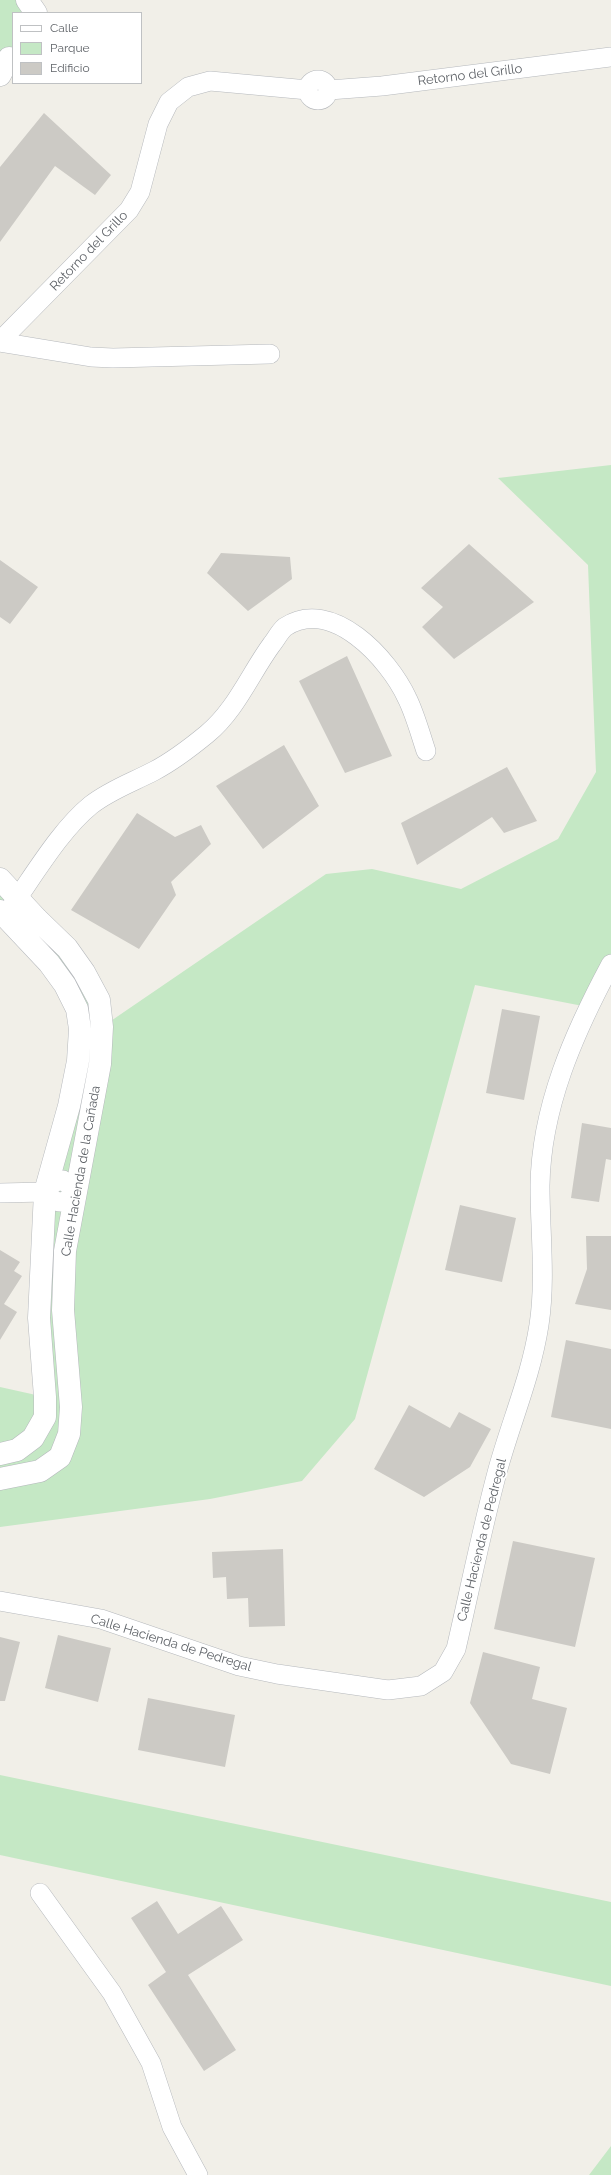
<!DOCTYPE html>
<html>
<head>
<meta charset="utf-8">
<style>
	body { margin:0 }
	#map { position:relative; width:611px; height:2175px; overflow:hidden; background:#f1efe8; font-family:Raleway,sans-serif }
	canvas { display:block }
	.legend { position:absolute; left:12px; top:12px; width:130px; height:72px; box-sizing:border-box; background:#fff; border:1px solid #bfc1c3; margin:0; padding:5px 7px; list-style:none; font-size:12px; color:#5f6368 }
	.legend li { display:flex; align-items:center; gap:8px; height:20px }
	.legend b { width:20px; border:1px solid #bfc1c3 }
</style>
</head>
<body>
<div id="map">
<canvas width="611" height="2175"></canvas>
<ul class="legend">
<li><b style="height:5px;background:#fff"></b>Calle</li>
<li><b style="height:11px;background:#c5e8c5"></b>Parque</li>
<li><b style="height:11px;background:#cccac5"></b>Edificio</li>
</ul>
</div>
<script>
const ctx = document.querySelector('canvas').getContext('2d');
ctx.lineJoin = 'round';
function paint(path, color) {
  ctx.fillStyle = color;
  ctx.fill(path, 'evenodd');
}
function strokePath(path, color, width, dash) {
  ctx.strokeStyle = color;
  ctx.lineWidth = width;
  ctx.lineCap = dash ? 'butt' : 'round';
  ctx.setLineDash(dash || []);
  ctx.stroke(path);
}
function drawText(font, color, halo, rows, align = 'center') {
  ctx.font = font + ' Raleway,sans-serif';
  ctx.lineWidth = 4;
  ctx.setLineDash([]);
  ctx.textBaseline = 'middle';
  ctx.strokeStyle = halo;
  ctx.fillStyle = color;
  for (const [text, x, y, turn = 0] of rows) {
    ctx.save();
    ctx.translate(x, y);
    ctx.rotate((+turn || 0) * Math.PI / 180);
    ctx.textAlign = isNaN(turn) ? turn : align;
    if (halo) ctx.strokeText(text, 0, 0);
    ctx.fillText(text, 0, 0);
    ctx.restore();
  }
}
paint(new Path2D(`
	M0 0H29L36 13H13V57L0 75Z
	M611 465V964L588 1007 475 985 355 1419 302 1481 210 1499 0 1527V1387L45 1397 39 1318 77 1009 0 911V879L67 948 102 1027 326 874 372 869 461 889 558 839 596 772 588 565 498 478Z
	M0 1775 611 1902V1986L0 1855Z
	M611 2146V2175H589Z`), '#c5e8c5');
paint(new Path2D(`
	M44 113 111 175 95 195 55 166 0 242V167Z
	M469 544 534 602 454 659 422 627 443 607 421 588Z
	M221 553 290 557 292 579 248 611 207 573Z
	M0 560 38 587 10 624 0 617Z
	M347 656 392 756 345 773 299 681Z
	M284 745 319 806 263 849 216 786Z
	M507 767 537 821 504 833 492 817 417 865 401 823Z
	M137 813 175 837 201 825 211 844 171 882 176 895 139 949 71 910Z
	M502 1009 540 1016 524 1100 486 1093Z
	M582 1123 611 1128V1160L606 1159 599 1202 571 1198Z
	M460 1205 516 1218 502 1282 445 1270Z
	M586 1236H611V1310L575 1304 587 1269Z
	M0 1250 20 1262 14 1271 22 1276 4 1304 17 1312 0 1340Z
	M566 1340 611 1349V1429L551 1417Z
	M409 1405 450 1428 459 1412 491 1429 470 1467 424 1497 374 1469Z
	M513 1541 595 1558 575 1647 494 1629Z
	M283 1549 285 1626 249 1627 248 1598 227 1599 226 1577 213 1578 212 1552Z
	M58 1635 111 1648 98 1702 45 1688Z
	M0 1637 20 1642 5 1701H0Z
	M483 1652 540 1667 532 1699 567 1708 550 1774 511 1764 470 1703Z
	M148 1698 235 1715 225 1767 138 1750Z
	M157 1901 178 1934 221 1906 243 1940 188 1975 236 2050 204 2071 148 1985 166 1972 131 1918Z`), '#cccac5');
const minor = new Path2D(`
	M308 90a10 10 0 1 1 20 0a10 10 0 1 1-20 0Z
	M329 90 382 86 611 57
	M0 341 129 210 140 192 158 124 169 102 188 87 210 81 308 90
	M0 342 91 357 113 358 270 354
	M9 910C33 877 60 830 91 805 110 790 133 782 154 771 173 761 190 748 207 734 236 710 250 674 272 644 276 639 280 631 285 627 332 596 389 659 407 698 415 714 420 733 426 751
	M63 1180 76 1191C62 1205 59 1206 45 1192L53 1183Z
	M0 1193 45 1192
	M0 1601 101 1619 239 1666 277 1674 388 1690 421 1686 443 1672 456 1649C470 1589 482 1528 498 1469 512 1419 531 1376 539 1325 546 1279 540 1232 540 1186 541 1107 574 1033 611 964
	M40 1893 112 1993 151 2063 172 2127 198 2175`);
const tertiary = new Path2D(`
	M27 0 36 13
	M0 75 9 58
	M0 879 37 919 67 948 84 972 99 1000 102 1027 100 1064 65 1251 63 1310 71 1407 69 1434 60 1457 40 1471 0 1479
	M0 911 49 963 65 985 77 1009 80 1029 78 1061 69 1106 45 1192 39 1318 45 1397V1417L33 1438 17 1450 0 1454`);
strokePath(minor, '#b5b8bc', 20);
strokePath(tertiary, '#b5b8bc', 23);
strokePath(minor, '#fff', 19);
strokePath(tertiary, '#fff', 22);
drawText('13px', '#5f6368', '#fff', [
	["Retorno del Grillo",470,75,-7],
	["Retorno del Grillo",89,251,-46],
	["Calle Hacienda de la Cañada",81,1171,-80],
	["Calle Hacienda de Pedregal",482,1540,-76],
	["Calle Hacienda de Pedregal",171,1643,17]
]);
</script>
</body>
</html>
